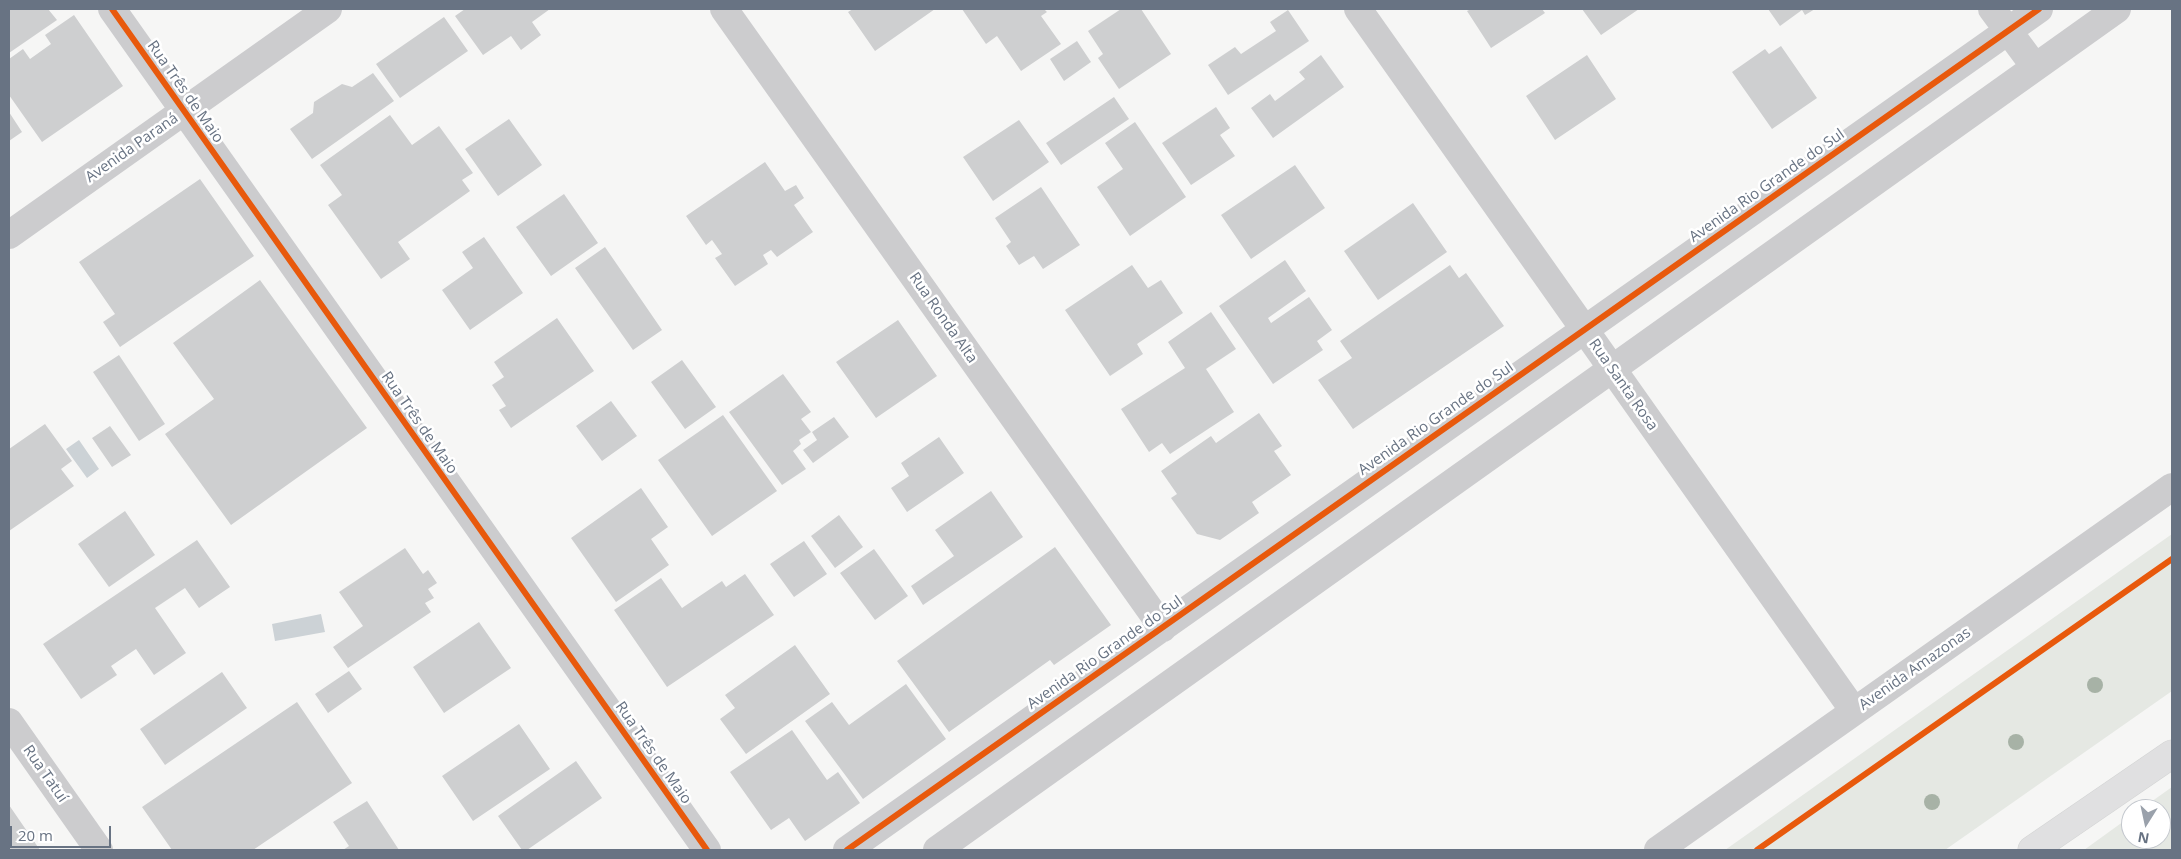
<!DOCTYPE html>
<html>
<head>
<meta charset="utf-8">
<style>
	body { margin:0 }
	#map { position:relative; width:2181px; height:859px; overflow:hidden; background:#f6f6f5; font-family:"Open Sans",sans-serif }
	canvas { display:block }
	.frame { position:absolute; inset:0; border:10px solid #687383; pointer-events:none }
	.north { position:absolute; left:2121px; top:799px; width:50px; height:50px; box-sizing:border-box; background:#fff; border:1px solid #c3c7cd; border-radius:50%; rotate:190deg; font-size:14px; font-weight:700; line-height:20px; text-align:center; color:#687383 }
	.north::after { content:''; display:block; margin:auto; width:18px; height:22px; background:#9aa1ab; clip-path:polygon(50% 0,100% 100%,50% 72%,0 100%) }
	.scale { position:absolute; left:10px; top:826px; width:101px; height:22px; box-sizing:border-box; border:2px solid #687383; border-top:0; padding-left:6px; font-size:15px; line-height:18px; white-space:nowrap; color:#687383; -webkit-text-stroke:4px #fff; paint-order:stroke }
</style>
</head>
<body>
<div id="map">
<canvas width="2181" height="859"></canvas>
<div class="frame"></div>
<div class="north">N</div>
<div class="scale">20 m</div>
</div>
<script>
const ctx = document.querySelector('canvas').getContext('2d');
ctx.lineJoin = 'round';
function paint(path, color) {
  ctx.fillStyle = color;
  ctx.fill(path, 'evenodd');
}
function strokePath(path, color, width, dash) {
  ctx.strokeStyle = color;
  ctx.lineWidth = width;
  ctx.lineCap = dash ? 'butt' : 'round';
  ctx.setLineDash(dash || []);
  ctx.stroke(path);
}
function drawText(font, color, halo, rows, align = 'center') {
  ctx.font = font + ' "Open Sans",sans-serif';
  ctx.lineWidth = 5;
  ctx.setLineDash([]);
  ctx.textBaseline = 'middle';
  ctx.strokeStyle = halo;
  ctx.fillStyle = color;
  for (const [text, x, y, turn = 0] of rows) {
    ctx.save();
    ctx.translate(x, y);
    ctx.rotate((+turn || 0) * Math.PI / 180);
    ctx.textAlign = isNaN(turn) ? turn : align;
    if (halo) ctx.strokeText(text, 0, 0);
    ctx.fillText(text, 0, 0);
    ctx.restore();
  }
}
paint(new Path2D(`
	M2172 534V691L1945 850H1725Z
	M2172 787V850H2084L2131 816V839H2161V809H2141Z`), '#e5e8e3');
paint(new Path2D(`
	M79 440 99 469 87 478 66 449Z
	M321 614 325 632 275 641 272 624Z`), '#ccd2d6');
paint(new Path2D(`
	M9 9H48L57 20 9 53Z
	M465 9H550L532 22 541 35 521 50 511 36 483 55 455 16Z
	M853 9H935L875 51 848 12Z
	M962 9H1044L1047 12 1041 16 1061 44 1021 71 997 36 986 44Z
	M1121 9H1141L1171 54 1119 89 1098 58 1103 54 1088 31Z
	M1471 9H1542L1545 13 1491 48 1467 11Z
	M1582 9H1639L1601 35Z
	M1768 9H1815L1805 15 1802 10 1780 26Z
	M1288 10 1309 41 1228 95 1208 65 1235 47 1241 54 1276 31 1270 22Z
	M74 15 123 86 42 142 9 95V59L23 49 30 59 51 44 45 35Z
	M444 17 468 51 400 98 376 64Z
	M1077 41 1091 62 1064 81 1050 59Z
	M1781 46 1817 98 1772 129 1732 72 1765 49 1769 54Z
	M1321 55 1344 87 1273 138 1251 108 1270 94 1275 101 1305 79 1299 72Z
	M1587 55 1616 99 1555 140 1526 96Z
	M373 73 394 101 312 159 290 129 313 113 314 102 342 84 352 87Z
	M1114 97 1129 119 1061 165 1046 143Z
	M1216 107 1230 128 1220 135 1235 156 1191 185 1162 143Z
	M9 112 22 132 9 141Z
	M390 115 412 145 439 126 473 173 462 180 470 191 398 242 410 259 381 279 328 205 342 195 320 165Z
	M509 119 542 165 498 196 465 149Z
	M1019 120 1049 162 993 201 963 157Z
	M1135 122 1186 197 1130 236 1097 187 1123 169 1105 143Z
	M765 162 785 191 796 185 804 198 794 205 813 232 777 257 771 250 763 255 768 264 735 286 715 258 722 254 712 240 706 245 686 216Z
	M1295 165 1325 208 1251 259 1221 215Z
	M200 179 254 256 120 347 103 322 115 314 79 262Z
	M1041 187 1080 245 1043 269 1034 256 1019 265 1006 246 1011 242 995 218Z
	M564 194 598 243 551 276 516 227Z
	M1413 203 1447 252 1378 300 1344 251Z
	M484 237 523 293 470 330 442 290 473 268 462 252Z
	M605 247 662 330 633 350 575 268Z
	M1285 260 1306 291 1268 318 1271 323 1309 297 1332 330 1317 341 1323 350 1273 384 1219 306Z
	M1132 265 1148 288 1161 280 1183 313 1137 344 1143 354 1110 376 1065 310Z
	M1450 265 1459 278 1466 273 1504 326 1353 429 1318 380 1352 358 1340 341Z
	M260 280 367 428 231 525 165 434 214 399 173 343Z
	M1211 312 1236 349 1206 369 1234 412 1170 454 1162 443 1149 452 1121 409 1185 368 1168 342Z
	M557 318 594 371 511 428 499 410 506 406 492 385 504 377 494 362Z
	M898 320 937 376 876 418 836 362Z
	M119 355 165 424 139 441 93 372Z
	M682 360 716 407 685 429 651 382Z
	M783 374 811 412 801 419 811 432 799 440 801 444 793 451 806 469 782 485 729 412Z
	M611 401 637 436 602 461 576 426Z
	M1259 413 1282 446 1274 451 1291 475 1252 502 1259 513 1220 540 1197 534 1171 498 1177 494 1161 471 1211 436 1216 443Z
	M723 415 777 491 712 536 658 460Z
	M834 417 849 437 813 463 803 450 817 440 812 432Z
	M45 424 72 461 61 469 74 486 9 531V449Z
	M110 426 131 455 112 467 92 438Z
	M939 437 964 473 907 512 891 488 909 476 901 463Z
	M641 488 668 527 651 539 669 565 616 602 571 538Z
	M991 491 1023 537 923 605 911 586 954 556 935 530Z
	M125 511 155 555 109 587 78 544Z
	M839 515 863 547 835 568 811 536Z
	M197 540 230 587 199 608 185 588 155 608 186 653 154 675 136 649 111 666 117 675 81 699 43 644Z
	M804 541 827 574 794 597 770 564Z
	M1055 547 1111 625 1054 665 1050 660 949 732 897 661Z
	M405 548 423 574 428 570 437 583 428 589 434 598 425 603 431 612 348 668 333 647 363 626 339 592Z
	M874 549 908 596 875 620 840 573Z
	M745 574 774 615 667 687 614 610 661 578 682 608 722 581 726 587Z
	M479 622 511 668 444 713 413 667Z
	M795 645 830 694 746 754 720 719 735 708 725 695Z
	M349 671 362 689 328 713 315 694Z
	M222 672 247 708 165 765 140 729Z
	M906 684 946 739 863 799 805 721 832 702 849 725Z
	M297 702 352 783 253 850H172L142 807Z
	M519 724 550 769 473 821 442 776Z
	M792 730 827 780 838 772 860 803 805 841 789 818 771 830 730 772Z
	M576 761 602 798 527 850H522L498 816Z
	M367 801 399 850H343L349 846 333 822Z
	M9 805 40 850H9Z`), '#cecfd0');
const highway = new Path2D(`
	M2032 850 2172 754`);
strokePath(highway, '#d3d4d4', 29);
strokePath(new Path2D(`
	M112 9 707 850
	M724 9 1163 628
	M1358 9 1854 711
	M1992 9 2035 67
	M9 235 328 9
	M9 722 99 850
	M847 850 2039 9
	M937 850 2117 9
	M1658 850 2172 487`), '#ccccce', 28);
strokePath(highway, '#e0e0e1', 28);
strokePath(new Path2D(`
	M112 9 707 850
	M847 850 2039 9
	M1757 850 2172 559`), '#e8590c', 6);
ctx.fillStyle = '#a7b2a6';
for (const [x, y] of [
	[2095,685],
	[2016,742],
	[1932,802]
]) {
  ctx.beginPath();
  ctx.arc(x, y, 8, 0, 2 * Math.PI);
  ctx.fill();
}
drawText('15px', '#687383', '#fff', [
	["Rua Três de Maio",185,92,55],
	["Avenida Paraná",132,148,-35],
	["Avenida Rio Grande do Sul",1767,186,-35],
	["Rua Ronda Alta",943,318,55],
	["Rua Santa Rosa",1623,385,55],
	["Avenida Rio Grande do Sul",1436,419,-35],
	["Rua Três de Maio",419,423,55],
	["Avenida Rio Grande do Sul",1105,653,-35],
	["Avenida Amazonas",1915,669,-35],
	["Rua Três de Maio",653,753,55],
	["Rua Tatuí",45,774,55]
]);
</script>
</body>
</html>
